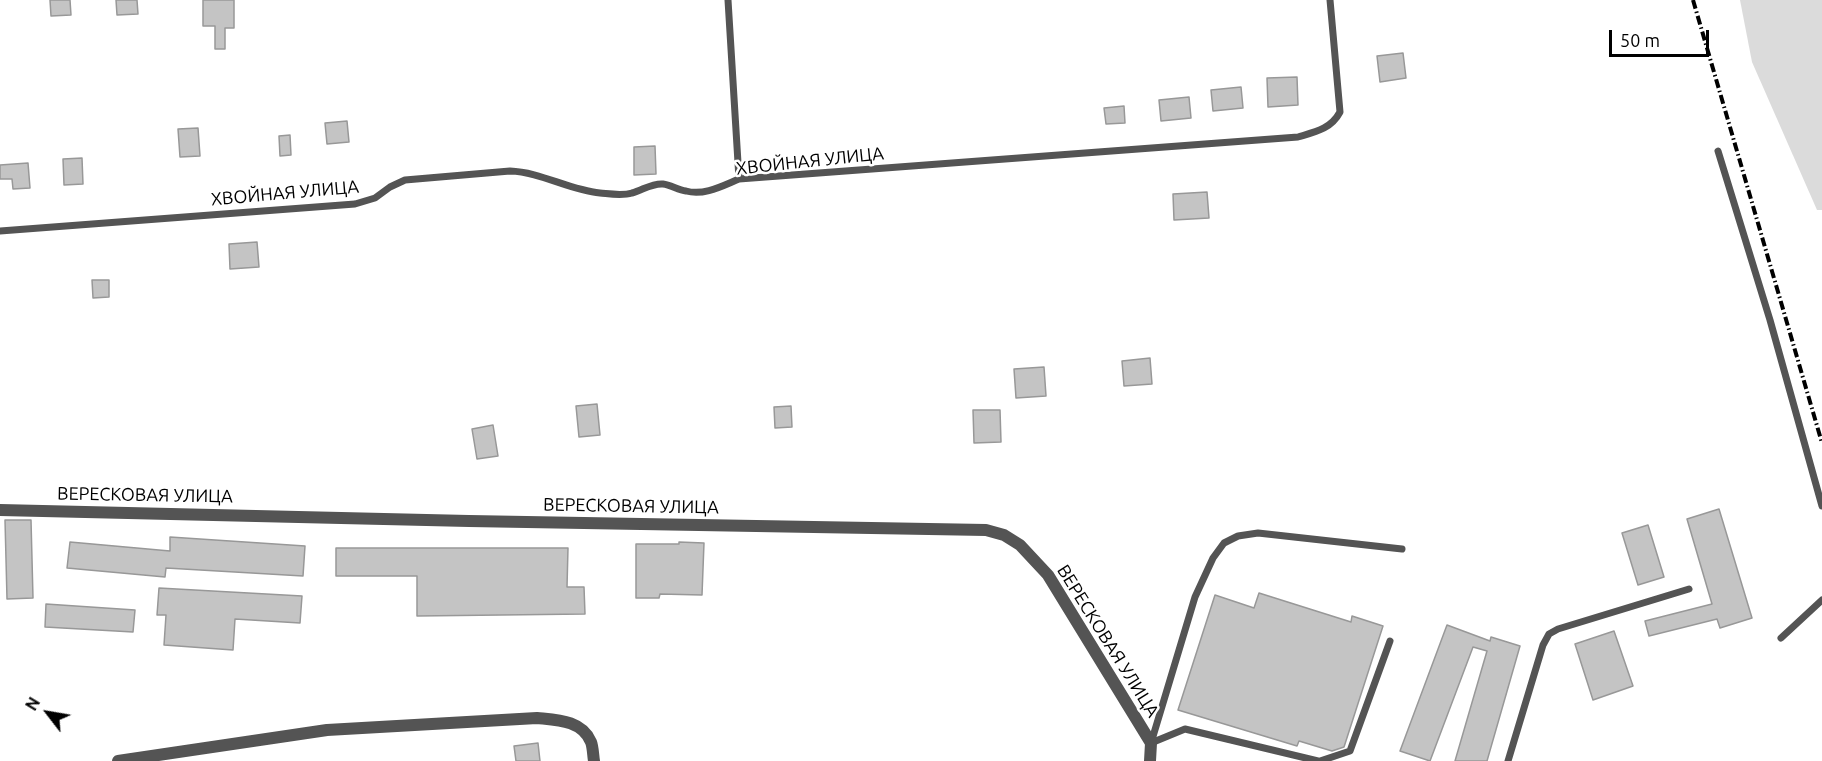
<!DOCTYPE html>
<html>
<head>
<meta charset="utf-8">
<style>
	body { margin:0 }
	#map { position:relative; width:1822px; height:761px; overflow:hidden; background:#fff; font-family:Ubuntu,sans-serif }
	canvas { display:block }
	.north { position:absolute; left:18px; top:683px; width:60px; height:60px; -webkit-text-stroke:4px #fff; paint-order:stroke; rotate:301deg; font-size:16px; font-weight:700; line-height:24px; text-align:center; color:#000 }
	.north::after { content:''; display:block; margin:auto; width:21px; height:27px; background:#000; clip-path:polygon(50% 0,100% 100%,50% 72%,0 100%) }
	.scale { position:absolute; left:1609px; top:30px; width:100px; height:27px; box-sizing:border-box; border:3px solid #000; border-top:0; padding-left:8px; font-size:18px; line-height:21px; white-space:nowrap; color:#000; -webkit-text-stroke:4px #fff; paint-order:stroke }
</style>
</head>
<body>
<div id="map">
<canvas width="1822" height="761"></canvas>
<div class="north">N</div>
<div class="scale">50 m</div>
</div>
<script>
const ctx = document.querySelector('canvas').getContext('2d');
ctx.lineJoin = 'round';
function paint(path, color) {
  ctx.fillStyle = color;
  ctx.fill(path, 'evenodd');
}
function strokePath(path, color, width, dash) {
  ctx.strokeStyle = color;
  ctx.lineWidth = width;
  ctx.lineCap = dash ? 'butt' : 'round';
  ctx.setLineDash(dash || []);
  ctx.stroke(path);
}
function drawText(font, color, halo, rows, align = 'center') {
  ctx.font = font + ' Ubuntu,sans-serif';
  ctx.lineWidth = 5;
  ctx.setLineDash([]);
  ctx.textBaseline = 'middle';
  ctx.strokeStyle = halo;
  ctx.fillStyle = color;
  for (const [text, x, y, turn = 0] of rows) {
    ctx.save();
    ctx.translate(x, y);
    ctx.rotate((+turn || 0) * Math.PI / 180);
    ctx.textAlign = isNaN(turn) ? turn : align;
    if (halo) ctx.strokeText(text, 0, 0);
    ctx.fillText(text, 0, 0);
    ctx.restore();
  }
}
paint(new Path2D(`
	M1740 0H1822V210H1817L1752 62Z`), '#dbdbdb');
const building = new Path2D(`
	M50 0H70L71 15 51 16Z
	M116 0H137L138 14 117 15Z
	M203 0H234V28H225V49H215V26H203Z
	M1403 53 1406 78 1380 82 1377 56Z
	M1297 77 1298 105 1268 107 1267 78Z
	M1241 87 1243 108 1213 111 1211 90Z
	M1189 97 1191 118 1161 121 1159 100Z
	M1124 106 1125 123 1106 124 1104 108Z
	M347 121 349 142 327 144 325 123Z
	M198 128 200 156 180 157 178 129Z
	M290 135 291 155 280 156 279 136Z
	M655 146 656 174 634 175V147Z
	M82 158 83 184 64 185 63 159Z
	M28 163 30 188 13 189 12 179H0V165Z
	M1207 192 1209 218 1174 220 1173 194Z
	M257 242 259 267 230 269 229 244Z
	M92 280H109V297L93 298Z
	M1150 358 1152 384 1124 386 1122 361Z
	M1044 367 1046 396 1016 398 1014 369Z
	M597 404 600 435 579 437 576 406Z
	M791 406 792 427 775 428 774 407Z
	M973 410H1000L1001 442 974 443Z
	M493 425 498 456 477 459 472 429Z
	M1719 509 1752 618 1720 628 1717 619 1649 636 1645 621 1712 604 1687 519Z
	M5 520H31L33 598 7 599Z
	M1648 525 1664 577 1638 585 1622 533Z
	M170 537 305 546 303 576 166 568 165 577 67 568 70 542 170 551Z
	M679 542 704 543 702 595 660 594 659 598H636V544H679Z
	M336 548H568L567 587H584L585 614 417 616V576H336Z
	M159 588 302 596 300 623 235 619 233 650 164 645 166 615H157Z
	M1259 593 1351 622 1352 616 1383 626 1344 747 1332 751 1299 741 1297 746 1178 710 1215 595 1254 608Z
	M46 604 135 610 133 632 45 627Z
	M1447 625 1490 641 1491 637 1520 646 1487 761H1455L1487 651 1473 647 1430 761 1400 751Z
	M1614 631 1633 686 1593 700 1575 644Z
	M538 743 540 761H516L514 746Z`);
paint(building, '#c4c4c4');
strokePath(building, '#989898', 1.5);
strokePath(new Path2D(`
	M728 0 739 179
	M1718 151 1770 320 1822 506
	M0 231 355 204 375 198 390 187 405 180 510 171C541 172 569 190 600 193 611 194 622 196 632 193 643 190 652 183 663 184 671 185 678 190 686 191 704 196 722 186 739 179L1298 137C1315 132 1331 129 1340 112L1330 0
	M1781 638 1822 600
	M1151 743 1195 597 1213 558 1224 543 1238 536 1258 533 1402 549
	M1151 743 1185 729 1318 761
	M1320 761 1350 751 1390 641
	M1508 761 1543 645 1549 634 1558 629 1689 589`), '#545454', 7);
strokePath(new Path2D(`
	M0 510 469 521 986 530 1004 535 1020 545 1048 575 1151 743 1150 761
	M118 761 327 730 537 718C556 720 582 720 591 742 593 747 593 755 594 761`), '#545454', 12);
strokePath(new Path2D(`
	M1693 0 1822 443`), '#000', 4, [9, 3, 1.5, 3]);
drawText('18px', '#000', '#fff', [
	["ХВОЙНАЯ УЛИЦА",810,161,-6],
	["ХВОЙНАЯ УЛИЦА",285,193,-5],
	["ВЕРЕСКОВАЯ УЛИЦА",145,495,1],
	["ВЕРЕСКОВАЯ УЛИЦА",631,506,1],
	["ВЕРЕСКОВАЯ УЛИЦА",1108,641,58]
]);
</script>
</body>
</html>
